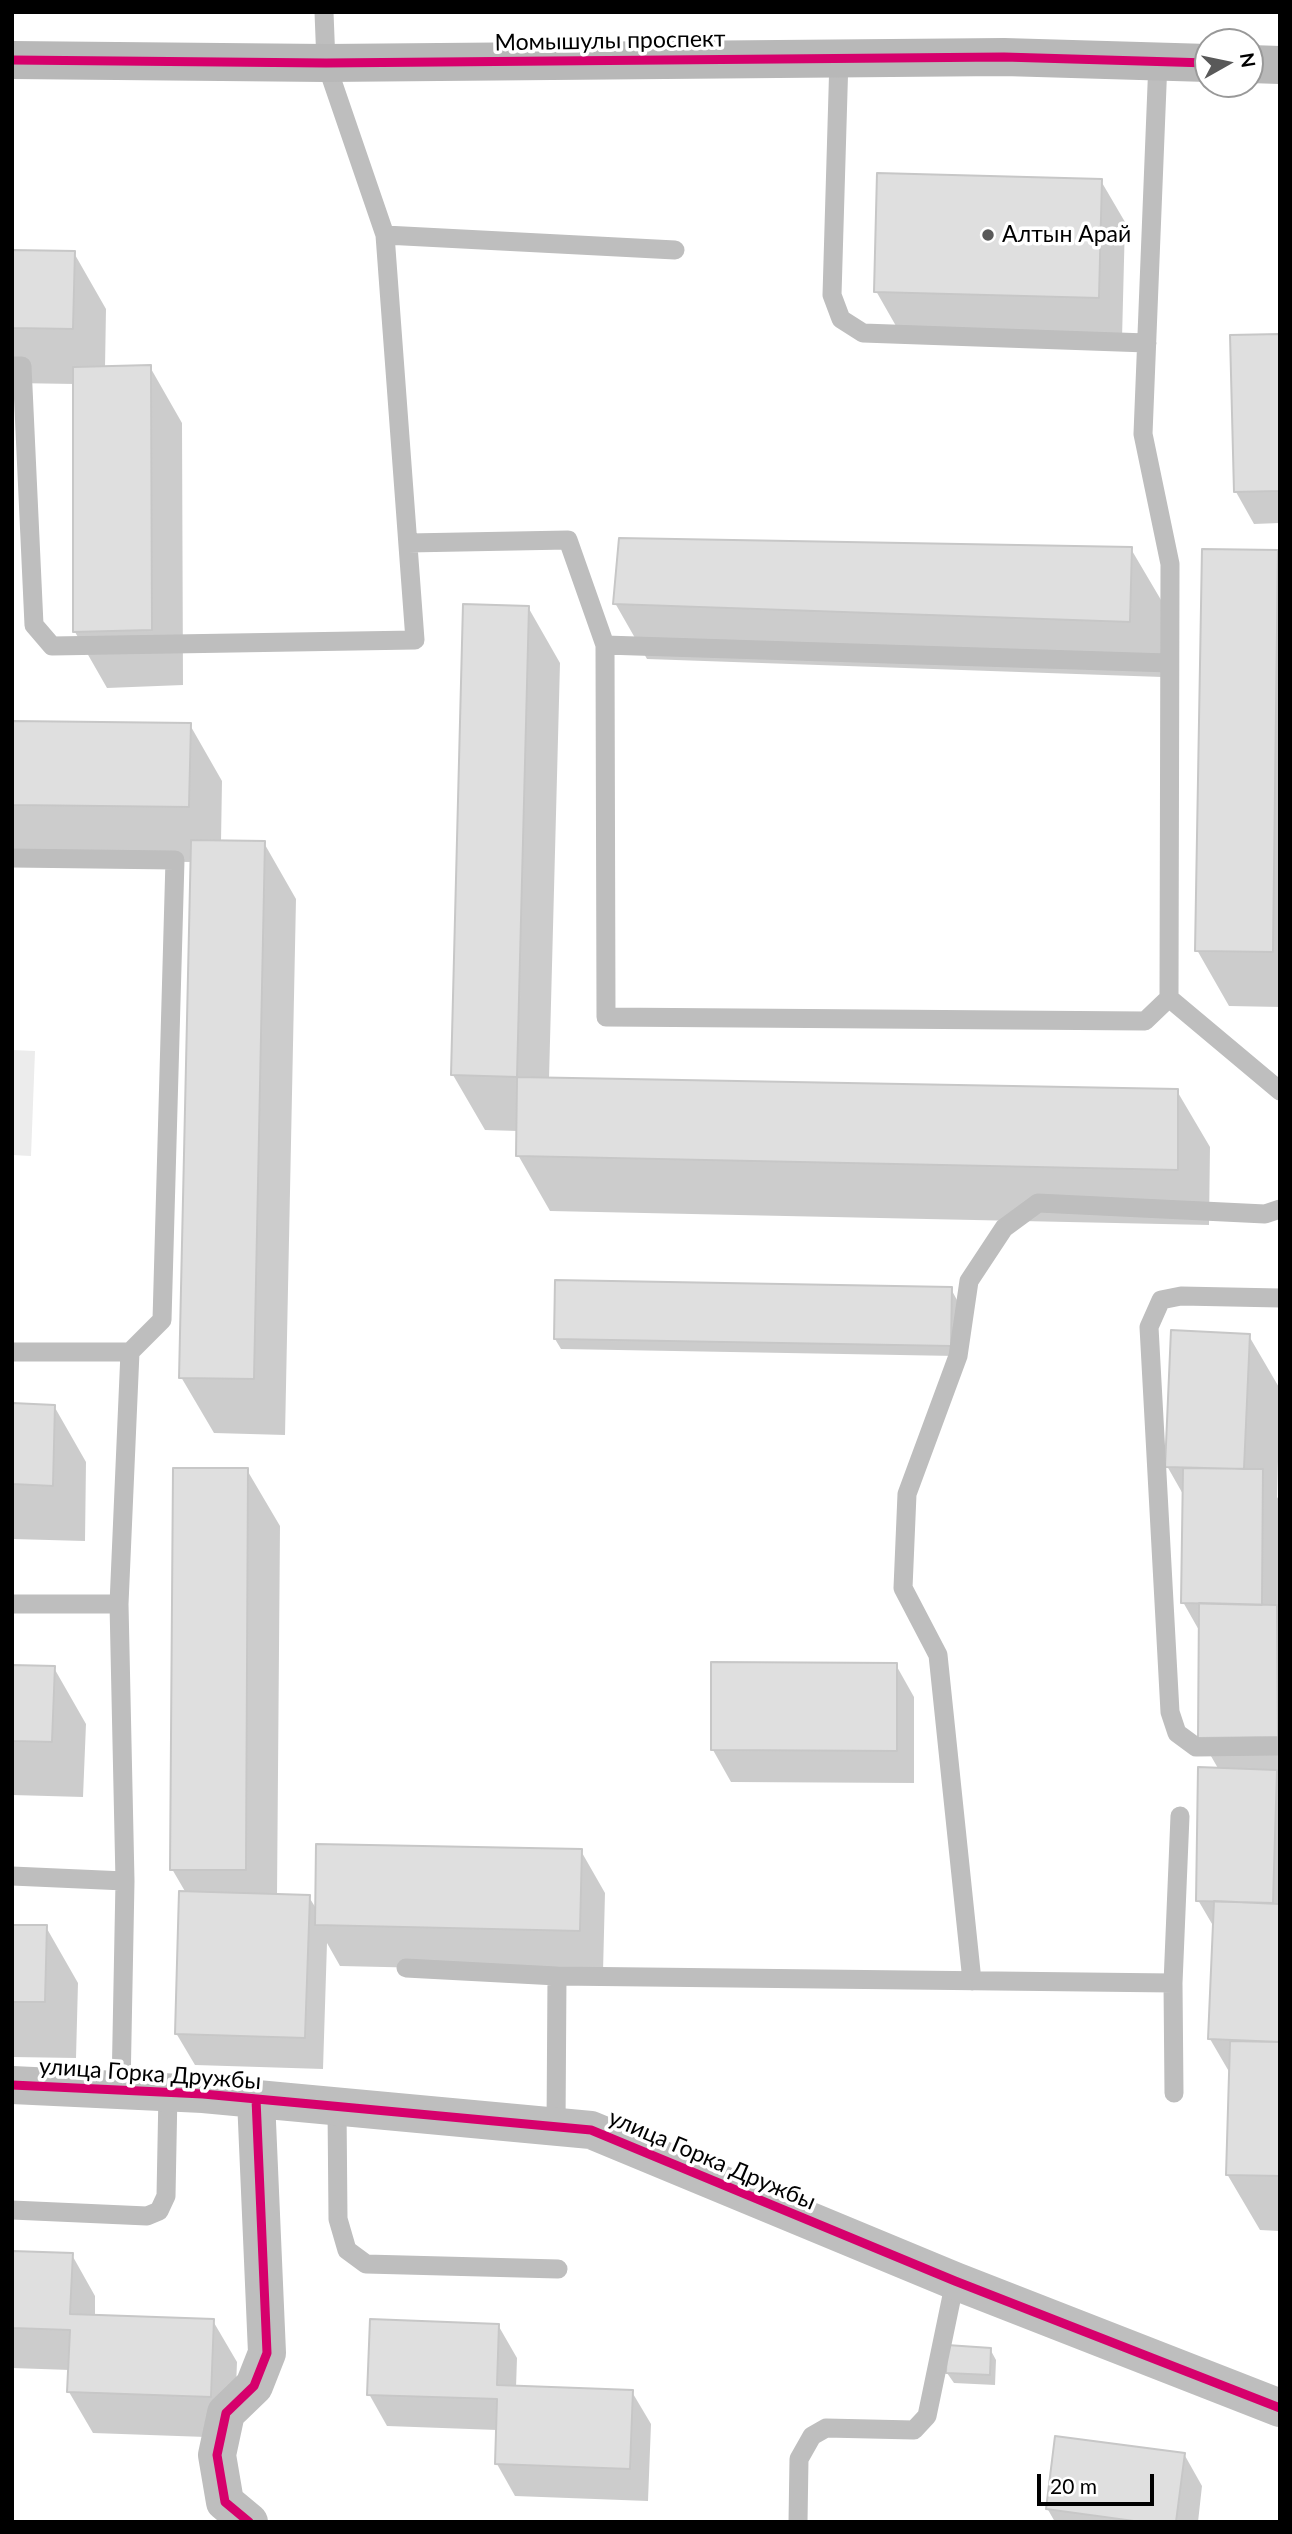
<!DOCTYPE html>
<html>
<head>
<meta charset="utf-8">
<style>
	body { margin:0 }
	#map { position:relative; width:1292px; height:2534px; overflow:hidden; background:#fff; font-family:Lato,sans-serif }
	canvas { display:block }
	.frame { position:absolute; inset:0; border:14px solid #000; pointer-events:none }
	.north { position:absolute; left:1194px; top:28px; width:70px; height:70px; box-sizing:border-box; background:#fff; border:2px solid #999; border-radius:50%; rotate:81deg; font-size:19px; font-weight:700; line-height:28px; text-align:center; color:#000 }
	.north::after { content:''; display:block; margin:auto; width:24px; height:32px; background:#595959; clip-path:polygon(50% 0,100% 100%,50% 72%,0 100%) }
	.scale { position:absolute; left:1037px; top:2474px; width:117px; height:32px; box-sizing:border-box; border:4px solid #000; border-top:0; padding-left:9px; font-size:21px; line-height:24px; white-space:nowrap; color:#000; -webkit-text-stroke:5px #fff; paint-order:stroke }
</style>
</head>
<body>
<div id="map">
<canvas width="1292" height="2534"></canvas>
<div class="frame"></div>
<div class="north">N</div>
<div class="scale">20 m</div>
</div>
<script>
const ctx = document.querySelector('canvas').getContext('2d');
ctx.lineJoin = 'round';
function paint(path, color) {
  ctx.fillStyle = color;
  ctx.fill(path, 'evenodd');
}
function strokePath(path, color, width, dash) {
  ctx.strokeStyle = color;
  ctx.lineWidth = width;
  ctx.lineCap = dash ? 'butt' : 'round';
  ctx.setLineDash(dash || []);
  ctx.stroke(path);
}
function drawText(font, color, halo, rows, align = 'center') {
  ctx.font = font + ' Lato,sans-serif';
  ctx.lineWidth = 7;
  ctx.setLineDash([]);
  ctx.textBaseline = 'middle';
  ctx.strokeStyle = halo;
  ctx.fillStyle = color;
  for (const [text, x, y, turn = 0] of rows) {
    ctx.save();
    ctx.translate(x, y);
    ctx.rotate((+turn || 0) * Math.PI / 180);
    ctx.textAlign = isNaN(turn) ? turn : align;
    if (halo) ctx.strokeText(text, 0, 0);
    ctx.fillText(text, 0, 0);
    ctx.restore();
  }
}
paint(new Path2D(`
	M12 1050 35 1051 31 1156 12 1155Z`), '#ececec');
paint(new Path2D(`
	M1101 181 1125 222 1122 339 900 333 876 291Z
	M12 252 74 253 106 309 105 368 150 367 182 423 183 685 107 688 75 632V384L12 383Z
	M1280 336V523L1254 524 1236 492Z
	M1131 549 1164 605 1162 677 647 659 615 603Z
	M1277 552 1280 556V1007L1229 1006 1197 950Z
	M528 607 560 663 549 1079 1177 1091 1210 1147 1209 1225 550 1211 518 1155V1131L485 1130 453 1075Z
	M12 723 190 725 222 781 221 842 264 843 296 899 285 1435 214 1433 181 1377 192 862 12 860Z
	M951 1289 957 1300 956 1356 561 1349 555 1339Z
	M1249 1336 1280 1389 1277 1497 1280 1502V2231L1260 2230 1227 2174 1231 2075 1210 2039 1215 1929 1198 1900 1219 1770 1200 1737V1632L1183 1602 1184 1496 1167 1466Z
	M12 1405 54 1406 86 1462 85 1541 12 1539Z
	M247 1470 280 1526 277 1896 309 1897 317 1910 581 1851 605 1893 603 1972 340 1966 327 1943 323 2069 195 2065 176 2033 186 1893 172 1869Z
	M896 1665 914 1697V1783L731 1782 713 1750Z
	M12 1666 54 1668 86 1724 83 1797 12 1795Z
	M12 1926 46 1927 78 1983 76 2058 12 2057Z
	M12 2253 72 2255 95 2296V2316L213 2321 237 2362 234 2438 93 2433 69 2392 70 2370 12 2368Z
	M498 2325 517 2358 516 2388 632 2392 651 2424 648 2501 515 2496 497 2464V2430L387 2426 369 2394Z
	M990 2349 996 2360 995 2385 954 2383 947 2373Z
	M1184 2454 1202 2486 1198 2522H1055L1047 2508Z`), '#0003');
const building = new Path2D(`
	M877 173 1102 179 1099 298 874 292Z
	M12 250 75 251 73 329 12 328Z
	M1280 334V491L1234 492 1230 335Z
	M151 365 152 630 73 632V367Z
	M619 538 1132 547 1130 622 613 604Z
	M1202 549 1278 550 1273 952 1195 951Z
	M463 604 529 606 517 1077 451 1075Z
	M12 721 191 723 189 807 12 805Z
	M191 840 265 841 254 1379 179 1378Z
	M517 1077 1178 1089V1170L516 1156Z
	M555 1280 952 1287 951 1346 554 1339Z
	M1171 1330 1250 1334 1244 1469 1165 1467Z
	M12 1403 55 1405 53 1486 12 1484Z
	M173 1468H248L246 1870H170Z
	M1183 1468 1263 1469 1262 1605 1181 1603Z
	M1199 1603 1277 1605 1278 1737 1198 1738Z
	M711 1662 897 1663V1751L711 1750Z
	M12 1665 55 1666 52 1742 12 1741Z
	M1198 1767 1277 1770 1273 1903 1196 1901Z
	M316 1844 582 1849 580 1931 315 1925Z
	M179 1891 310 1895 305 2038 175 2034Z
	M1214 1901 1280 1904V2042L1208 2039Z
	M12 1925H47L45 2002H12Z
	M1230 2041 1280 2042V2176L1226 2175Z
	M12 2251 73 2253 70 2314 214 2319 211 2397 67 2392 70 2330 12 2328Z
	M370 2319 499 2324 497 2385 633 2390 630 2469 495 2464 497 2399 367 2395Z
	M947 2345 991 2348 990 2375 946 2373Z
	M1055 2436 1185 2453 1176 2522H1141L1046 2509Z`);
paint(building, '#dfdfdf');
strokePath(building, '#c7c7c7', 2);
strokePath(new Path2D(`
	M839 58 832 295 841 319 863 333 1147 343
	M385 235 675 250
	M12 366H22L34 625 52 646 415 640 385 235 326 63 324 12
	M408 543 568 540 605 645 606 1017 1145 1021 1169 998 1170 564 1143 434 1158 61
	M605 645 1169 663
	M12 858 175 860 162 1320 130 1352 119 1604 125 1881 121 2089
	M1169 998 1280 1091
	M1280 1298 1181 1296 1161 1300 1149 1327 1170 1712 1177 1733 1196 1747 1280 1746
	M12 1352H130
	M12 1604H119
	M12 1876 125 1881
	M406 1968 557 1976 556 2127
	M557 1976 1173 1983 1180 1816
	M972 1981 938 1655 903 1588 907 1494 958 1356 969 1281 1004 1228 1038 1203 1265 1214 1280 1209
	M1173 1983 1174 2093
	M337 2107 338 2219 347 2250 366 2264 558 2269
	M12 2210 147 2216 159 2211 166 2196 168 2092
	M798 2522 799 2459 812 2436 826 2428 914 2430 927 2416 955 2281`), '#bebebe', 19);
strokePath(new Path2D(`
	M12 2085 203 2094 591 2130 955 2281 1280 2408
	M249 2522 225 2502 217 2455 226 2413 254 2386 267 2353 256 2099`), '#bebebe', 38);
strokePath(new Path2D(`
	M12 60 326 63 1004 57 1208 63
	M1250 64 1280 65`), '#b8b8b8', 38);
strokePath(new Path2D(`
	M12 60 326 63 1004 57 1208 63
	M12 2085 203 2094 591 2130 955 2281 1280 2408
	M249 2522 225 2502 217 2455 226 2413 254 2386 267 2353 256 2099`), '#d6006c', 9);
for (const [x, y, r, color] of [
	[988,235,7,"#595959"]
]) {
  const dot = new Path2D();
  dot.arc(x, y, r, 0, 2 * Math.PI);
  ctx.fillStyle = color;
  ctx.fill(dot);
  strokePath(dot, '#fff', 2.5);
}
drawText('23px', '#000', '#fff', [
	["Момышулы проспект",610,41,-1],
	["улица Горка Дружбы",150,2074,4],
	["улица Горка Дружбы",712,2160,23]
]);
drawText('23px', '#000', '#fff', [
	["Алтын Арай",1002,235]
], 'left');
</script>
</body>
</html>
